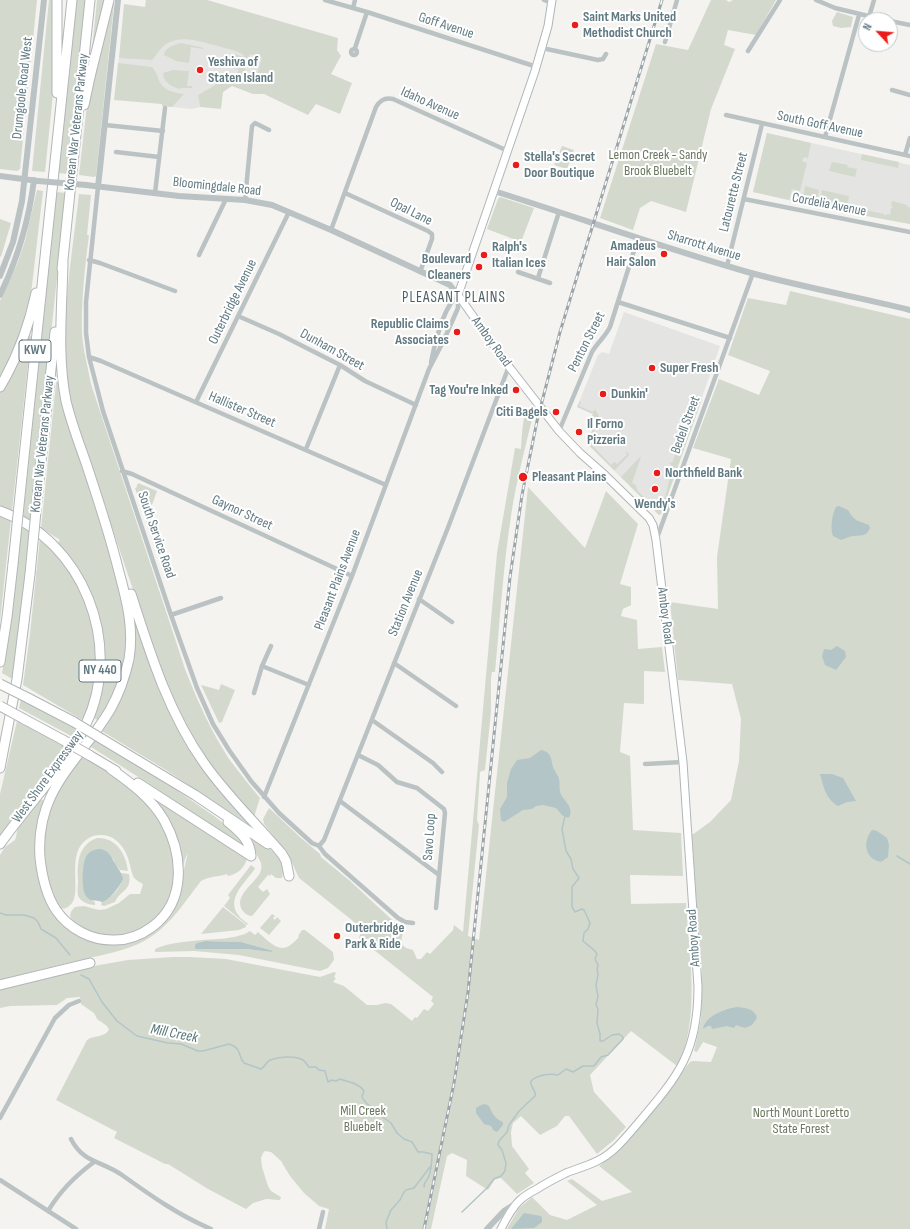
<!DOCTYPE html>
<html>
<head>
<meta charset="utf-8">
<style>
	body { margin:0 }
	#map { position:relative; width:910px; height:1229px; overflow:hidden; background:#f4f3ef; font-family:"Sofia Sans Condensed",sans-serif }
	canvas { display:block }
	.north { position:absolute; left:858px; top:12px; width:40px; height:40px; box-sizing:border-box; background:#fff; border:1px solid #c0cacd; border-radius:50%; rotate:296deg; font-size:11px; font-weight:700; line-height:16px; text-align:center; color:#617a82 }
	.north::after { content:''; display:block; margin:auto; width:14px; height:18px; background:#ea1c19; clip-path:polygon(50% 0,100% 100%,50% 72%,0 100%) }
</style>
</head>
<body>
<div id="map">
<canvas width="910" height="1229"></canvas>
<div class="north">N</div>
</div>
<script>
const ctx = document.querySelector('canvas').getContext('2d');
ctx.lineJoin = 'round';
function paint(path, color) {
  ctx.fillStyle = color;
  ctx.fill(path, 'evenodd');
}
function strokePath(path, color, width, dash) {
  ctx.strokeStyle = color;
  ctx.lineWidth = width;
  ctx.lineCap = dash ? 'butt' : 'round';
  ctx.setLineDash(dash || []);
  ctx.stroke(path);
}
function drawText(font, color, halo, rows, align = 'center') {
  ctx.font = font + ' "Sofia Sans Condensed",sans-serif';
  ctx.lineWidth = 4;
  ctx.setLineDash([]);
  ctx.textBaseline = 'middle';
  ctx.strokeStyle = halo;
  ctx.fillStyle = color;
  for (const [text, x, y, turn = 0] of rows) {
    ctx.save();
    ctx.translate(x, y);
    ctx.rotate((+turn || 0) * Math.PI / 180);
    ctx.textAlign = isNaN(turn) ? turn : align;
    if (halo) ctx.strokeText(text, 0, 0);
    ctx.fillText(text, 0, 0);
    ctx.restore();
  }
}
paint(new Path2D(`
	M169 37 248 43 264 56 256 77 249 75 235 81 222 76 215 85 198 95 200 107 192 109 162 106 163 94 118 63 120 54Z
	M767 133 910 165V224L818 207 753 192Z
	M624 312 720 346 661 514 659 515 588 445 587 443 596 421 591 419 593 414 577 407 598 355 602 352 609 354Z`), '#e4e4e3');
paint(new Path2D(`
	M0 0H37L20 169 17 171 0 169Z
	M49 0H55L56 65 45 172 32 171Z
	M76 0H87L69 174 58 173Z
	M97 0H107L94 49H92Z
	M146 0H207L338 38 337 50 341 56 331 74 352 83 340 114 316 104 308 115 264 94H253L232 86 223 92 221 109 200 107 198 95 215 85 222 76 235 81 238 73H237L239 70 230 66 232 61 246 66 244 73 256 77 262 58 250 54 247 63 233 59 235 54 243 57 244 55C236 50 227 49 218 46 202 42 182 34 166 44 160 48 157 55 152 60L119 58 124 4 145 7Z
	M711 0H726L729 2 733 0H776L756 35 728 30 724 45 735 49 711 109 686 212 651 201 640 208 633 230 600 218 656 44 688 50Z
	M112 4H114L96 176 94 177 79 175 87 105Z
	M837 12 853 17 851 27 841 28 833 26 832 21Z
	M181 43 204 48 203 49 191 47 189 63 176 61 164 55C165 47 174 45 181 43Z
	M118 63 152 67C155 70 157 74 158 78 163 91 172 92 184 94L172 107 162 106V104L114 100Z
	M173 70 189 71 187 86H192V88H182L179 89C171 86 163 82 163 73Z
	M767 133 811 143 808 158 804 157 802 161 807 163 800 191 792 189 789 200 753 192Z
	M562 146 574 150 567 169 554 165Z
	M862 154 899 162 898 168 861 160Z
	M832 162 848 165 847 167 857 169 855 177 829 171Z
	M805 186 819 190 816 206 802 203Z
	M37 190 43 191 31 294 16 347 0 382V301L17 264 25 241Z
	M822 190 849 196 847 206 884 214 885 216 886 214 890 215 891 208H893L891 205 892 201 907 205V207H910V224L818 207Z
	M56 192 66 193 31 522 23 517Z
	M79 194 91 195 87 235H89C85 267 81 300 82 333 83 350 88 367 91 384L185 669C197 700 211 731 229 759 239 772 249 785 260 798L254 817 212 767 188 731 168 691 149 637 73 412C56 342 71 265 79 194Z
	M500 197 534 208 521 242 487 229 498 199Z
	M0 219 11 223 1 257 0 256Z
	M790 291 910 319V1229H507L519 1208 532 1197 550 1215 567 1220 597 1205 567 1181 572 1179 602 1201 632 1192 599 1166C635 1138 662 1098 690 1062L693 1061 711 1062 717 1047 703 1042 697 1052 694 1051 701 1019 702 971 698 924 692 835 710 822 731 800 739 761 741 719 732 684 678 680 670 602 718 609 717 557 731 459 693 448 719 379 759 395 770 371 728 355 748 298 786 305Z
	M29 335 31 336 12 511 0 507V391Z
	M58 364 86 471 126 610 127 655 113 699 98 720 95 719V715C97 703 101 691 103 679 110 628 91 580 57 543L60 540 41 528Z
	M696 396 702 399 661 514 659 515 621 477 639 458 641 457 632 483 636 485C636 491 640 493 644 497 660 513 665 501 668 485 669 480 671 475 673 470L672 466 669 462 672 463Z
	M580 401 581 402 579 406 593 412 595 409 602 422H598L591 438 595 441 592 445 611 465 614 462 617 464 627 455 625 451 629 454V455L615 470H614L587 443 596 421 591 419 593 414 577 407Z
	M528 408 533 415C525 449 516 482 511 516 503 568 500 620 495 672H492L491 678V712L485 770 480 772 477 820 479 825 468 936 479 940 528 487 585 548 606 491 638 524 620 584 631 587V605L623 609 621 616 637 620 638 649 662 647 665 672 644 671V704L624 703 620 752 630 756 633 830 681 833 683 876 630 875 631 904 686 903C689 953 701 1021 677 1066L631 1031 590 1075 594 1092 626 1127 614 1140 597 1154 569 1116H565L557 1126 540 1135 521 1116 513 1123 511 1132 512 1146 529 1169 525 1173 534 1183 517 1194 501 1178 495 1179 488 1190 466 1176 467 1160 452 1153 447 1156 431 1229H325L329 1209 319 1206 304 1193 290 1176 281 1161 271 1152 265 1151 263 1153 261 1158 262 1167 268 1186 271 1191 281 1197 280 1200 266 1199 253 1203 246 1209 208 1189 168 1164H165L114 1138 117 1132 56 1100 87 1040C93 1035 104 1038 109 1030L107 1026 97 1019 94 1013 81 1004 80 997 67 998 57 1005 10 1006 0 1008V989L77 969 128 960 173 957H190L226 959 320 977 334 972 336 973 334 977 336 978 333 982 344 986 367 1005H377L385 1003 391 1004 412 1021 415 1017 417 1018 424 1009 428 1011 434 1004 431 1001 433 997 359 938 361 932 358 925 299 878 288 854 264 824 263 819 269 808 301 838 320 854 321 857 350 881 403 930 401 944 406 948 413 950 417 959H421L427 952 430 954 453 930 454 925 463 932 497 553 515 448 521 449C522 438 522 416 528 408Z
	M138 483 157 491 152 505 146 503V516L153 535 150 533 135 488H136Z
	M0 514 11 519 0 622Z
	M22 525 30 530 14 680 2 673 7 644Z
	M40 537 64 561 89 606 98 656 95 688 84 721 23 685 30 634Z
	M132 611 170 711 250 822 248 824 166 770 100 730 121 694Z
	M221 684 235 690 222 722 219 723 201 685 219 690Z
	M21 699 79 731 75 738 19 708Z
	M17 721 67 748 40 786 0 837V794Z
	M93 739 162 780 214 816 242 837 245 848 151 785 88 745Z
	M80 755C110 773 143 792 161 822 164 827 166 834 168 839 185 887 166 932 112 936 100 937 56 924 75 907L84 906 99 910 106 909 119 903 130 894H140L143 884C140 882 135 880 133 876 131 871 130 864 128 858 124 846 114 834 100 835 92 835 86 839 81 845 68 863 83 897 69 906 65 909 64 909 60 908 41 883 39 831 51 802 58 787 71 770 80 755Z
	M38 798 46 802 40 821 46 896 83 937 144 935 181 886 184 869 188 853 185 859 182 871 156 802 168 807 247 859C244 868 238 874 228 876L227 874C218 877 209 876 201 881 186 900 172 923 152 936 134 949 111 953 89 958 59 965 30 972 0 980V855L5 847 15 840 16 837 18 826Z
	M247 834C261 843 289 857 282 878H276L271 874 270 876 268 875 258 887 263 892 267 889 270 894 253 915 251 916C246 915 243 912 241 908 236 894 254 884 260 873 261 870 262 867 261 863L255 851 253 841Z
	M97 838C116 837 126 854 128 871L120 870 115 864 113 858 92 901 95 902V905C89 905 81 902 78 896 77 892 78 885 78 880 77 863 78 845 97 838Z
	M251 865 255 868 254 870C245 883 225 899 239 916 241 919 245 921 248 924L247 925 224 906 230 898 228 895Z
	M121 873 129 874C132 891 121 889 115 902L104 906 101 905 102 901C111 900 126 883 121 873Z
	M223 907 246 925V927L239 930 201 934Z
	M272 914 275 916 273 918 275 920 277 917 281 921 269 935 260 928Z
	M305 930 333 952 334 960 328 968 320 971 239 955 194 951 155 952V949C166 944 180 942 192 941 207 939 238 940 250 931L255 935 258 932C266 939 278 953 289 946 292 944 296 940 299 937L298 936 302 930ZM205 941 241 942 274 951 271 952 246 949H196L200 942Z`), '#d4d9ce');
paint(new Path2D(`
	M839 506 848 510C855 522 857 520 869 525L870 528C866 537 861 535 854 536 849 536 845 539 841 540L833 536C830 529 832 514 836 507Z
	M837 646 845 651 846 657 836 670 825 665 822 656 824 649 831 650Z
	M541 750C554 752 550 763 555 771 556 774 559 776 559 779 560 783 559 787 560 792 563 801 573 805 570 816L568 818 562 815 556 808 543 805 536 806 532 809 523 810 504 822 501 820 500 809 507 797V783L511 769 517 760 530 758Z
	M820 774H832L843 778 856 801 847 802 838 806C826 800 823 785 820 774Z
	M872 830 877 831 887 838 889 845 888 857 881 862C865 859 862 842 872 830Z
	M98 849C109 849 111 857 116 865 119 870 122 873 123 879 120 886 110 900 102 902 96 899 91 903 86 896 81 889 82 861 87 855 90 851 94 850 98 849Z
	M205 941 241 942 274 951 271 952 246 949H196L195 948V945L197 943Z
	M738 1007C746 1008 755 1009 757 1018L752 1025 745 1028 736 1025 734 1028 727 1026 712 1029 711 1026H708L703 1029C705 1016 726 1008 738 1007Z
	M485 1104 489 1106C492 1113 495 1119 503 1122V1125L497 1132 493 1130 491 1126 484 1124 476 1113V1108L481 1105Z
	M524 1213 541 1216 542 1218V1222L534 1228 511 1229Z`), '#b3c5c6');
strokePath(new Path2D(`
	M897 856 910 864
	M0 913 6 915H24L34 918 38 922 41 929 56 938 70 955
	M81 975 89 979 102 1002 117 1021 137 1036 168 1043 181 1044 198 1051H203L229 1044C243 1049 237 1055 244 1063L261 1069C265 1067 266 1062 270 1060 278 1057 295 1055 303 1060 305 1061 307 1065 309 1067H316L319 1070 325 1071 328 1082 332 1080 336 1081 340 1079C348 1082 359 1083 364 1091L362 1096C363 1102 373 1109 378 1111L381 1116 391 1123 397 1133 404 1139 412 1142 418 1152H423L432 1154C432 1160 431 1173 428 1178 426 1182 424 1182 424 1187
	M462 1212 487 1188 494 1179 501 1176 505 1171 506 1163 502 1150 498 1145 499 1141 507 1132 509 1125 519 1111 535 1096C537 1090 529 1087 531 1081 537 1075 550 1073 558 1075L566 1069 573 1072 583 1066H594L601 1057 608 1055 623 1039V1037L619 1034 612 1035 603 1041H600V1034L597 1023 598 1009 596 1005 598 996 596 986 598 974 597 969 598 965 595 959 597 954C595 949 587 945 583 941L584 933 588 929 590 923 584 910 582 909 575 912 572 907V887L579 878 573 869 571 859 566 851 562 829 565 816
	M387 1229 386 1222 391 1210 400 1200 404 1192 406 1190 414 1188 430 1167`), '#b3c5c6', 1.5);
const secondary = new Path2D(`
	M501 1229C506 1219 511 1209 519 1201 524 1196 531 1192 537 1189 546 1183 556 1178 566 1173 576 1169 587 1166 597 1161 614 1153 627 1136 639 1122 679 1075 698 1052 698 987L683 762 656 540 653 525 649 518 605 475 580 453 559 431 510 368 458 295 535 71 548 26 552 0`);
const motorway = new Path2D(`
	M57 0V93
	M84 105 90 77 109 0
	M63 263C62 309 57 356 66 401 71 422 79 443 86 463 98 499 110 535 119 572 127 601 134 629 129 659 125 677 119 694 110 710 79 762 35 789 40 858 42 876 46 895 56 910 69 929 92 941 115 940 128 940 141 935 152 927 187 901 183 854 164 820 151 798 131 783 111 769
	M62 269 90 0
	M0 387C17 358 29 326 36 293
	M22 476 72 0
	M38 490 55 332
	M0 511C83 541 124 644 86 724 65 768 28 804 0 844
	M131 594C150 653 168 712 204 763 227 796 256 823 282 854L286 861 289 876
	M0 662 7 617 13 564
	M28 698 74 722
	M24 719 63 740
	M102 739 195 795 268 844
	M89 755 116 771
	M0 768 17 679 30 574
	M138 783 251 856
	M228 822C240 832 250 840 251 856
	M0 985 90 963`);
strokePath(secondary, '#aeb6b9', 9);
strokePath(motorway, '#b1b6b8', 11);
strokePath(new Path2D(`
	M325 0 367 12 537 67
	M544 0 552 3
	M816 0 835 8 885 20
	M353 8 355 0
	M869 17 874 0
	M890 21 910 25
	M665 42 677 0
	M355 48 367 12
	M542 48 598 60 603 59 606 54
	M351 52a3 3 0 1 1 6 0a3 3 0 1 1-6 0Z
	M748 51 780 0
	M892 90 910 95
	M726 115 910 156
	M105 125 163 131
	M825 137 859 15
	M116 152 159 157
	M905 155 910 138
	M98 187 86 302V333L89 357 103 411 171 615 197 688 213 724 229 750 251 781 279 813 312 843 319 846
	M155 193 165 108
	M345 193 428 231 432 234V239L420 272
	M744 199 910 232
	M245 200 252 126 255 123 269 130
	M331 230 376 107C380 100 385 97 393 99L508 151
	M199 255 226 199
	M89 260 100 263 175 291
	M727 266 762 124
	M518 272 550 283
	M538 278 559 212
	M618 302 730 338
	M238 316 279 334 340 365 365 381 416 405
	M89 357 101 361 386 485
	M431 362C435 343 443 307 458 295
	M196 402 289 212
	M559 431 592 352C597 343 605 337 610 327L638 238
	M306 449 340 365
	M122 471 132 474 352 576
	M657 538 753 273
	M419 599 452 622
	M171 615 221 598
	M271 646 262 666 309 685
	M394 663 456 706
	M254 693 262 666
	M372 720 433 763 442 772
	M358 755 378 765 397 782 417 788 444 809 445 813 436 908
	M645 764 683 762
	M264 797 352 576 429 369 443 342 458 308V296
	M340 801 439 875
	M319 846 324 840 449 525 509 366
	M319 846 325 854 398 918 405 922 413 923
	M0 1118 55 1018 69 1005 79 1001
	M71 1139C83 1163 102 1161 122 1175 150 1195 178 1215 211 1229
	M0 1180 76 1229
	M48 1211C60 1191 75 1176 94 1162
	M319 1229 323 1212`), '#bbc2c4', 4.5);
strokePath(new Path2D(`
	M0 176 38 181
	M86 185 179 196 245 200 272 205 331 230 450 285 458 295
	M98 187 118 0
	M494 191C580 218 664 248 751 273 803 287 857 297 910 310
	M0 276 13 242 22 201 44 0
	M0 295C18 258 29 220 34 180
	M487 1229 504 1211 515 1204`), '#bbc2c4', 6);
strokePath(secondary, '#fff', 7);
strokePath(motorway, '#fff', 9);
const rail = new Path2D(`
	M424 1229 454 1083 468 992 510 577 522 495 537 421 560 332 662 0`);
strokePath(rail, '#9ca6aa', 3);
strokePath(rail, '#fff', 1.5, [4.5]);
const motorwayBridge = new Path2D(`
	M13 564 22 476
	M30 574 38 490
	M0 684 28 698
	M0 706 24 719
	M74 722 102 739
	M63 740 89 755`);
strokePath(motorwayBridge, '#b1b6b8', 11, []);
strokePath(new Path2D(`
	M38 181 86 185`), '#bbc2c4', 6);
strokePath(motorwayBridge, '#fff', 9);
for (const [x, y, r, color] of [
	[575,25,4,"#ea1c19"],
	[200,70,4,"#ea1c19"],
	[516,165,4,"#ea1c19"],
	[664,254,4,"#ea1c19"],
	[484,255,4,"#ea1c19"],
	[479,267,4,"#ea1c19"],
	[457,332,4,"#ea1c19"],
	[652,368,4,"#ea1c19"],
	[516,390,4,"#ea1c19"],
	[603,394,4,"#ea1c19"],
	[556,412,4,"#ea1c19"],
	[579,432,4,"#ea1c19"],
	[657,473,4,"#ea1c19"],
	[523,477,5,"#ea1c19"],
	[655,489,4,"#ea1c19"],
	[337,936,4,"#ea1c19"]
]) {
  const dot = new Path2D();
  dot.arc(x, y, r, 0, 2 * Math.PI);
  ctx.fillStyle = color;
  ctx.fill(dot);
  strokePath(dot, '#fff', 1.5);
}
for (const [x, y, w] of [
	[35,351,32],
	[100,671,42]
]) {
  const box = new Path2D();
  box.roundRect(x - w / 2, y - 11, w, 22, 3);
  ctx.fillStyle = '#fff';
  ctx.fill(box);
  strokePath(box, '#617a82', 1);
}
drawText('bold 13px', '#617a82', null, [
	["KWV",35,351],
	["NY 440",100,671]
]);
drawText('bold 14px', '#617a82', '#fff', [
	["Saint Marks United",583,17],
	["Methodist Church",583,33],
	["Yeshiva of",208,62],
	["Staten Island",208,78],
	["Stella's Secret",524,157],
	["Door Boutique",524,173],
	["Amadeus",656,246,"right"],
	["Hair Salon",656,262,"right"],
	["Ralph's",492,247],
	["Italian Ices",492,263],
	["Boulevard",471,259,"right"],
	["Cleaners",471,275,"right"],
	["Republic Claims",449,324,"right"],
	["Associates",449,340,"right"],
	["Super Fresh",660,368],
	["Tag You're Inked",508,390,"right"],
	["Dunkin'",611,394],
	["Citi Bagels",548,412,"right"],
	["Il Forno",587,424],
	["Pizzeria",587,440],
	["Northfield Bank",665,473],
	["Pleasant Plains",532,477],
	["Wendy's",655,504,"center"],
	["Outerbridge",345,928],
	["Park & Ride",345,944]
], 'left');
drawText('14px', '#617a82', '#fff', [
	["Goff Avenue",446,26,18],
	["Drumgoole Road West",23,88,-84],
	["Idaho Avenue",430,104,24],
	["Korean War Veterans Parkway",77,122,-84],
	["South Goff Avenue",820,125,12],
	["Bloomingdale Road",217,187,6],
	["Latourette Street",734,192,-76],
	["Cordelia Avenue",829,205,11],
	["Opal Lane",411,212,27],
	["Sharrott Avenue",704,246,17],
	["Outerbridge Avenue",233,302,-64],
	["Amboy Road",491,342,54],
	["Penton Street",587,342,-63],
	["Dunham Street",332,350,29],
	["Hallister Street",242,410,23],
	["Bedell Street",686,425,-70],
	["Korean War Veterans Parkway",43,444,-84],
	["Gaynor Street",242,513,25],
	["South Service Road",156,535,71],
	["Pleasant Plains Avenue",338,580,-69],
	["Station Avenue",406,603,-68],
	["Amboy Road",665,616,83],
	["West Shore Expressway",48,777,-54],
	["Savo Loop",430,837,-86],
	["Amboy Road",694,938,-94]
]);
drawText('14px', '#6a7860', '#fff', [
	["Lemon Creek - Sandy",658,155],
	["Brook Bluebelt",658,171],
	["Mill Creek",363,1111],
	["Bluebelt",363,1127],
	["North Mount Loretto",801,1113],
	["State Forest",801,1129]
]);
ctx.letterSpacing = '1px';
drawText('15px', '#506166', '#fff', [
	["PLEASANT PLAINS",454,298]
]);
ctx.letterSpacing = '0px';
drawText('italic 15px', '#587778', '#fff', [
	["Mill Creek",174,1034,11]
]);
</script>
</body>
</html>
